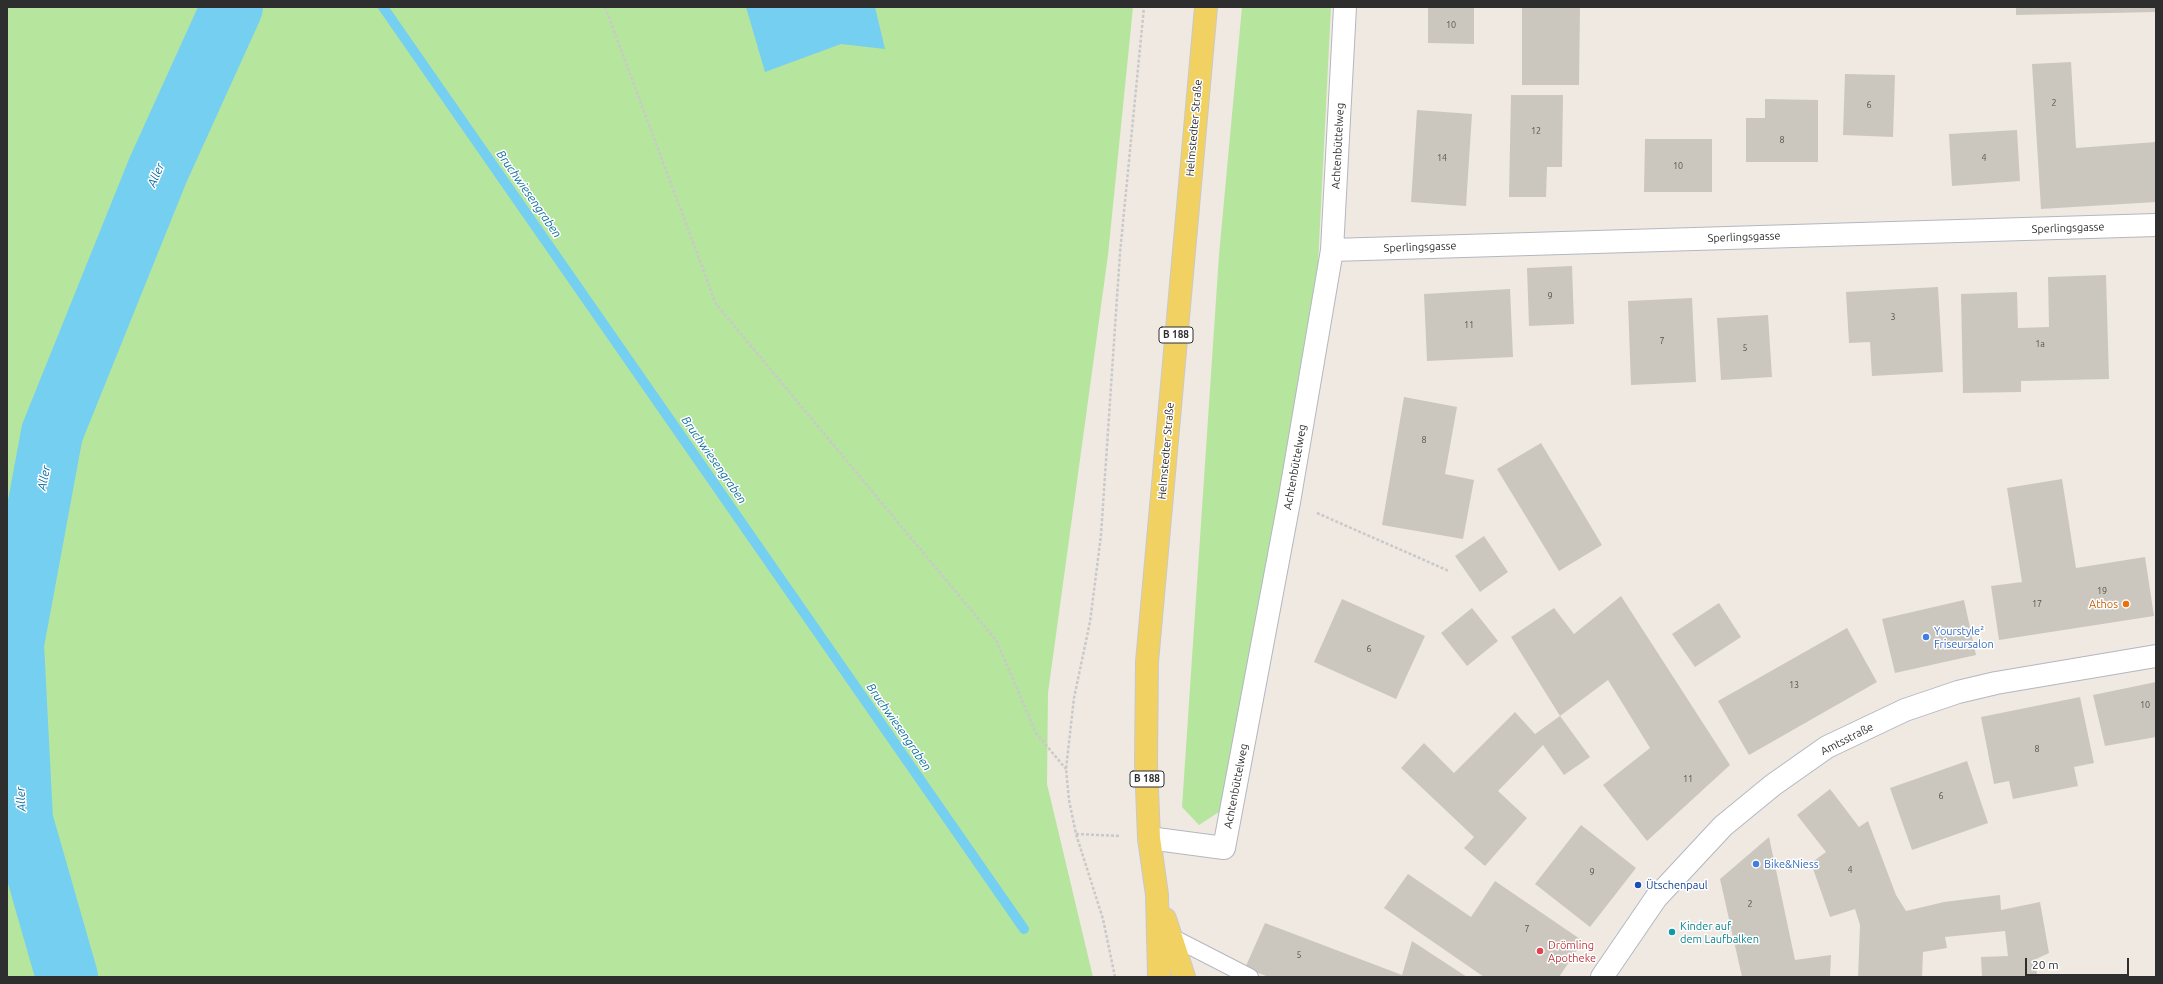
<!DOCTYPE html>
<html>
<head>
<meta charset="utf-8">
<style>
	body { margin:0 }
	#map { position:relative; width:2163px; height:984px; overflow:hidden; background:#efe9e1; font-family:Ubuntu,sans-serif }
	canvas { display:block }
	.frame { position:absolute; inset:0; border:8px solid #2e2e2e; pointer-events:none }
	.scale { position:absolute; left:2025px; top:958px; width:104px; height:18px; box-sizing:border-box; border:2px solid #2e2e2e; border-top:0; padding-left:5px; font-size:12px; line-height:14px; white-space:nowrap; color:#2e2e2e; -webkit-text-stroke:3px #fff; paint-order:stroke }
</style>
</head>
<body>
<div id="map">
<canvas width="2163" height="984"></canvas>
<div class="frame"></div>
<div class="scale">20 m</div>
</div>
<script>
const ctx = document.querySelector('canvas').getContext('2d');
ctx.lineJoin = 'round';
function paint(path, color) {
  ctx.fillStyle = color;
  ctx.fill(path, 'evenodd');
}
function strokePath(path, color, width, dash) {
  ctx.strokeStyle = color;
  ctx.lineWidth = width;
  ctx.lineCap = dash ? 'butt' : 'round';
  ctx.setLineDash(dash || []);
  ctx.stroke(path);
}
function drawText(font, color, halo, rows, align = 'center') {
  ctx.font = font + ' Ubuntu,sans-serif';
  ctx.lineWidth = 3;
  ctx.setLineDash([]);
  ctx.textBaseline = 'middle';
  ctx.strokeStyle = halo;
  ctx.fillStyle = color;
  for (const [text, x, y, turn = 0] of rows) {
    ctx.save();
    ctx.translate(x, y);
    ctx.rotate((+turn || 0) * Math.PI / 180);
    ctx.textAlign = isNaN(turn) ? turn : align;
    if (halo) ctx.strokeText(text, 0, 0);
    ctx.fillText(text, 0, 0);
    ctx.restore();
  }
}
paint(new Path2D(`
	M7 7H1133L1108 255 1048 693 1047 784 1093 977H7Z
	M1242 7H1331L1318 264 1225 808 1199 825 1182 807 1219 255Z`), '#b6e59e');
paint(new Path2D(`
	M746 7H875L885 49 841 44 765 72Z`), '#75cff0');
strokePath(new Path2D(`
	M383 7 1024 929`), '#75cff0', 10);
strokePath(new Path2D(`
	M67 977 22 820 13 644 52 433 158 170 232 7`), '#75cff0', 62);
paint(new Path2D(`
	M1428 7H1474V44L1428 43Z
	M1522 7 1580 8 1579 85H1522Z
	M2016 7H2156V12L2016 15Z
	M2071 62 2076 148 2156 142V202L2041 209 2032 64Z
	M1845 74 1895 75 1893 137 1843 135Z
	M1511 95H1563L1562 167H1547L1546 197H1509Z
	M1765 99 1818 100V162H1746V118H1765Z
	M1417 110 1472 114 1466 206 1411 202Z
	M2017 130 2020 181 1952 186 1949 134Z
	M1645 139H1712V192H1644Z
	M1572 266 1574 324 1529 326 1527 268Z
	M2106 275 2109 379 2021 381V392L1963 393 1961 294 2017 292 2018 328 2049 327 2048 277Z
	M1938 287 1943 372 1872 376 1870 342 1849 343 1846 292Z
	M1510 289 1513 357 1427 361 1424 294Z
	M1692 298 1696 382 1631 385 1628 301Z
	M1768 315 1772 377 1721 380 1717 318Z
	M1404 397 1457 407 1445 474 1474 480 1463 539 1382 525Z
	M1541 443 1602 545 1559 571 1497 469Z
	M2062 479 2076 568 2145 557 2154 616 1999 640 1991 586 2022 582 2007 488Z
	M1484 536 1508 572 1480 592 1455 556Z
	M1621 596 1730 765 1647 841 1603 785 1650 748 1608 680 1560 716 1590 757 1564 775 1543 745 1498 791 1527 818 1485 866 1464 848 1474 837 1401 768 1424 743 1454 773 1515 712 1535 734 1560 716 1511 637 1554 608 1574 634Z
	M1342 599 1425 636 1396 699 1314 662Z
	M1964 600 1976 655 1895 673 1882 619Z
	M1719 603 1741 637 1695 667 1672 634Z
	M1472 608 1498 641 1467 666 1441 633Z
	M1847 628 1877 682 1749 755 1718 701Z
	M2156 682V737L2105 746 2093 695Z
	M2080 697 2094 763 2074 767 2078 786 2013 799 2009 781 1994 784 1981 717Z
	M1967 761 1988 823 1912 850 1890 788Z
	M1830 789 1859 827 1868 821 1896 895 1906 911 1944 902 2000 895 2001 910 2040 902 2049 953 2036 959 2037 977H1982L1981 957 2008 956 2005 931 1945 937 1947 948 1923 952 1922 977H1858L1860 925 1855 909 1830 917 1811 863 1826 852 1797 815Z
	M1581 825 1636 868 1590 927 1535 884Z
	M1769 837 1795 960 1831 955 1830 977H1742L1720 879Z
	M1408 874 1471 917 1495 881 1583 941 1559 977H1484L1384 908Z
	M1265 923 1402 975 1412 941 1467 977H1269L1245 968Z`), '#cbc7bf');
const lane = new Path2D(`
	M1170 936 1250 977`);
const street = new Path2D(`
	M1332 250 2156 225
	M1149 838 1224 848 1289 502 1332 250 1345 7
	M1602 977 1656 898 1723 826 1773 785 1827 747 1905 710 1958 692 1996 683 2156 656`);
const primary = new Path2D(`
	M1165 919 1184 977
	M1159 977 1157 895 1149 838 1146 763 1147 662 1206 7`);
strokePath(lane, '#b4b7c1', 18);
strokePath(street, '#b4b7c1', 24);
strokePath(primary, '#c9c9c9', 24);
strokePath(new Path2D(`
	M605 7 716 304 996 640 1036 733 1066 769
	M1317 513 1449 571
	M1076 834 1120 836
	M1115 977 1103 919 1076 834 1069 800 1066 769 1074 698 1090 622 1101 535 1120 253 1144 7`), '#c9c9c9', 2.5, [3, 2]);
strokePath(lane, '#fff', 16);
strokePath(street, '#fff', 22);
strokePath(primary, '#f2d163', 22);
for (const [x, y, r, color] of [
	[2126,604,4,"#e8710a"],
	[1926,637,4,"#3f7fe0"],
	[1756,864,4,"#3f7fe0"],
	[1638,885,4,"#1a4fb4"],
	[1672,932,4,"#0f9aa8"],
	[1540,951,4,"#e0444e"]
]) {
  const dot = new Path2D();
  dot.arc(x, y, r, 0, 2 * Math.PI);
  ctx.fillStyle = color;
  ctx.fill(dot);
  strokePath(dot, '#fff', 1.5);
}
drawText('9px', '#555452', null, [
	["10",1451,25],
	["2",2054,103],
	["6",1869,105],
	["12",1536,131],
	["8",1782,140],
	["14",1442,158],
	["4",1984,158],
	["10",1678,166],
	["9",1550,296],
	["3",1893,317],
	["11",1469,325],
	["7",1662,341],
	["1a",2040,344],
	["5",1745,348],
	["8",1424,440],
	["19",2102,591],
	["17",2037,604],
	["6",1369,649],
	["13",1794,685],
	["10",2145,705],
	["8",2037,749],
	["11",1688,779],
	["6",1941,796],
	["4",1850,870],
	["9",1592,872],
	["2",1750,904],
	["7",1527,929],
	["5",1299,955]
]);
for (const [x, y, w] of [
	[1176,335,34],
	[1147,779,34]
]) {
  const box = new Path2D();
  box.roundRect(x - w / 2, y - 8, w, 16, 3);
  ctx.fillStyle = '#fff';
  ctx.fill(box);
  strokePath(box, '#2e2e2e', 1);
}
drawText('bold 10px', '#2e2e2e', null, [
	["B 188",1176,335],
	["B 188",1147,779]
]);
drawText('11px', '#2e2e2e', '#fff', [
	["Helmstedter Straße",1194,128,-85],
	["Achtenbüttelweg",1338,146,-87],
	["Sperlingsgasse",2068,228,-2],
	["Sperlingsgasse",1744,237,-2],
	["Sperlingsgasse",1420,247,-2],
	["Helmstedter Straße",1166,451,-85],
	["Achtenbüttelweg",1295,467,-80],
	["Amtsstraße",1847,739,-27],
	["Achtenbüttelweg",1236,786,-79]
]);
drawText('11px', '#c56008', '#fff', [
	["Athos",2118,604]
], 'right');
drawText('11px', '#366cbe', '#fff', [
	["Yourstyle²",1934,631],
	["Friseursalon",1934,644],
	["Bike&Niess",1764,864]
], 'left');
drawText('11px', '#164399', '#fff', [
	["Ütschenpaul",1646,885]
], 'left');
drawText('11px', '#0d838f', '#fff', [
	["Kinder auf",1680,926],
	["dem Laufbalken",1680,939]
], 'left');
drawText('11px', '#be3a42', '#fff', [
	["Drömling",1548,945],
	["Apotheke",1548,958]
], 'left');
drawText('italic 12px', '#0d6fa3', '#fff', [
	["Aller",156,175,-67],
	["Bruchwiesengraben",529,194,55],
	["Bruchwiesengraben",714,460,55],
	["Aller",44,478,-79],
	["Bruchwiesengraben",899,727,55],
	["Aller",21,799,-93]
]);
</script>
</body>
</html>
